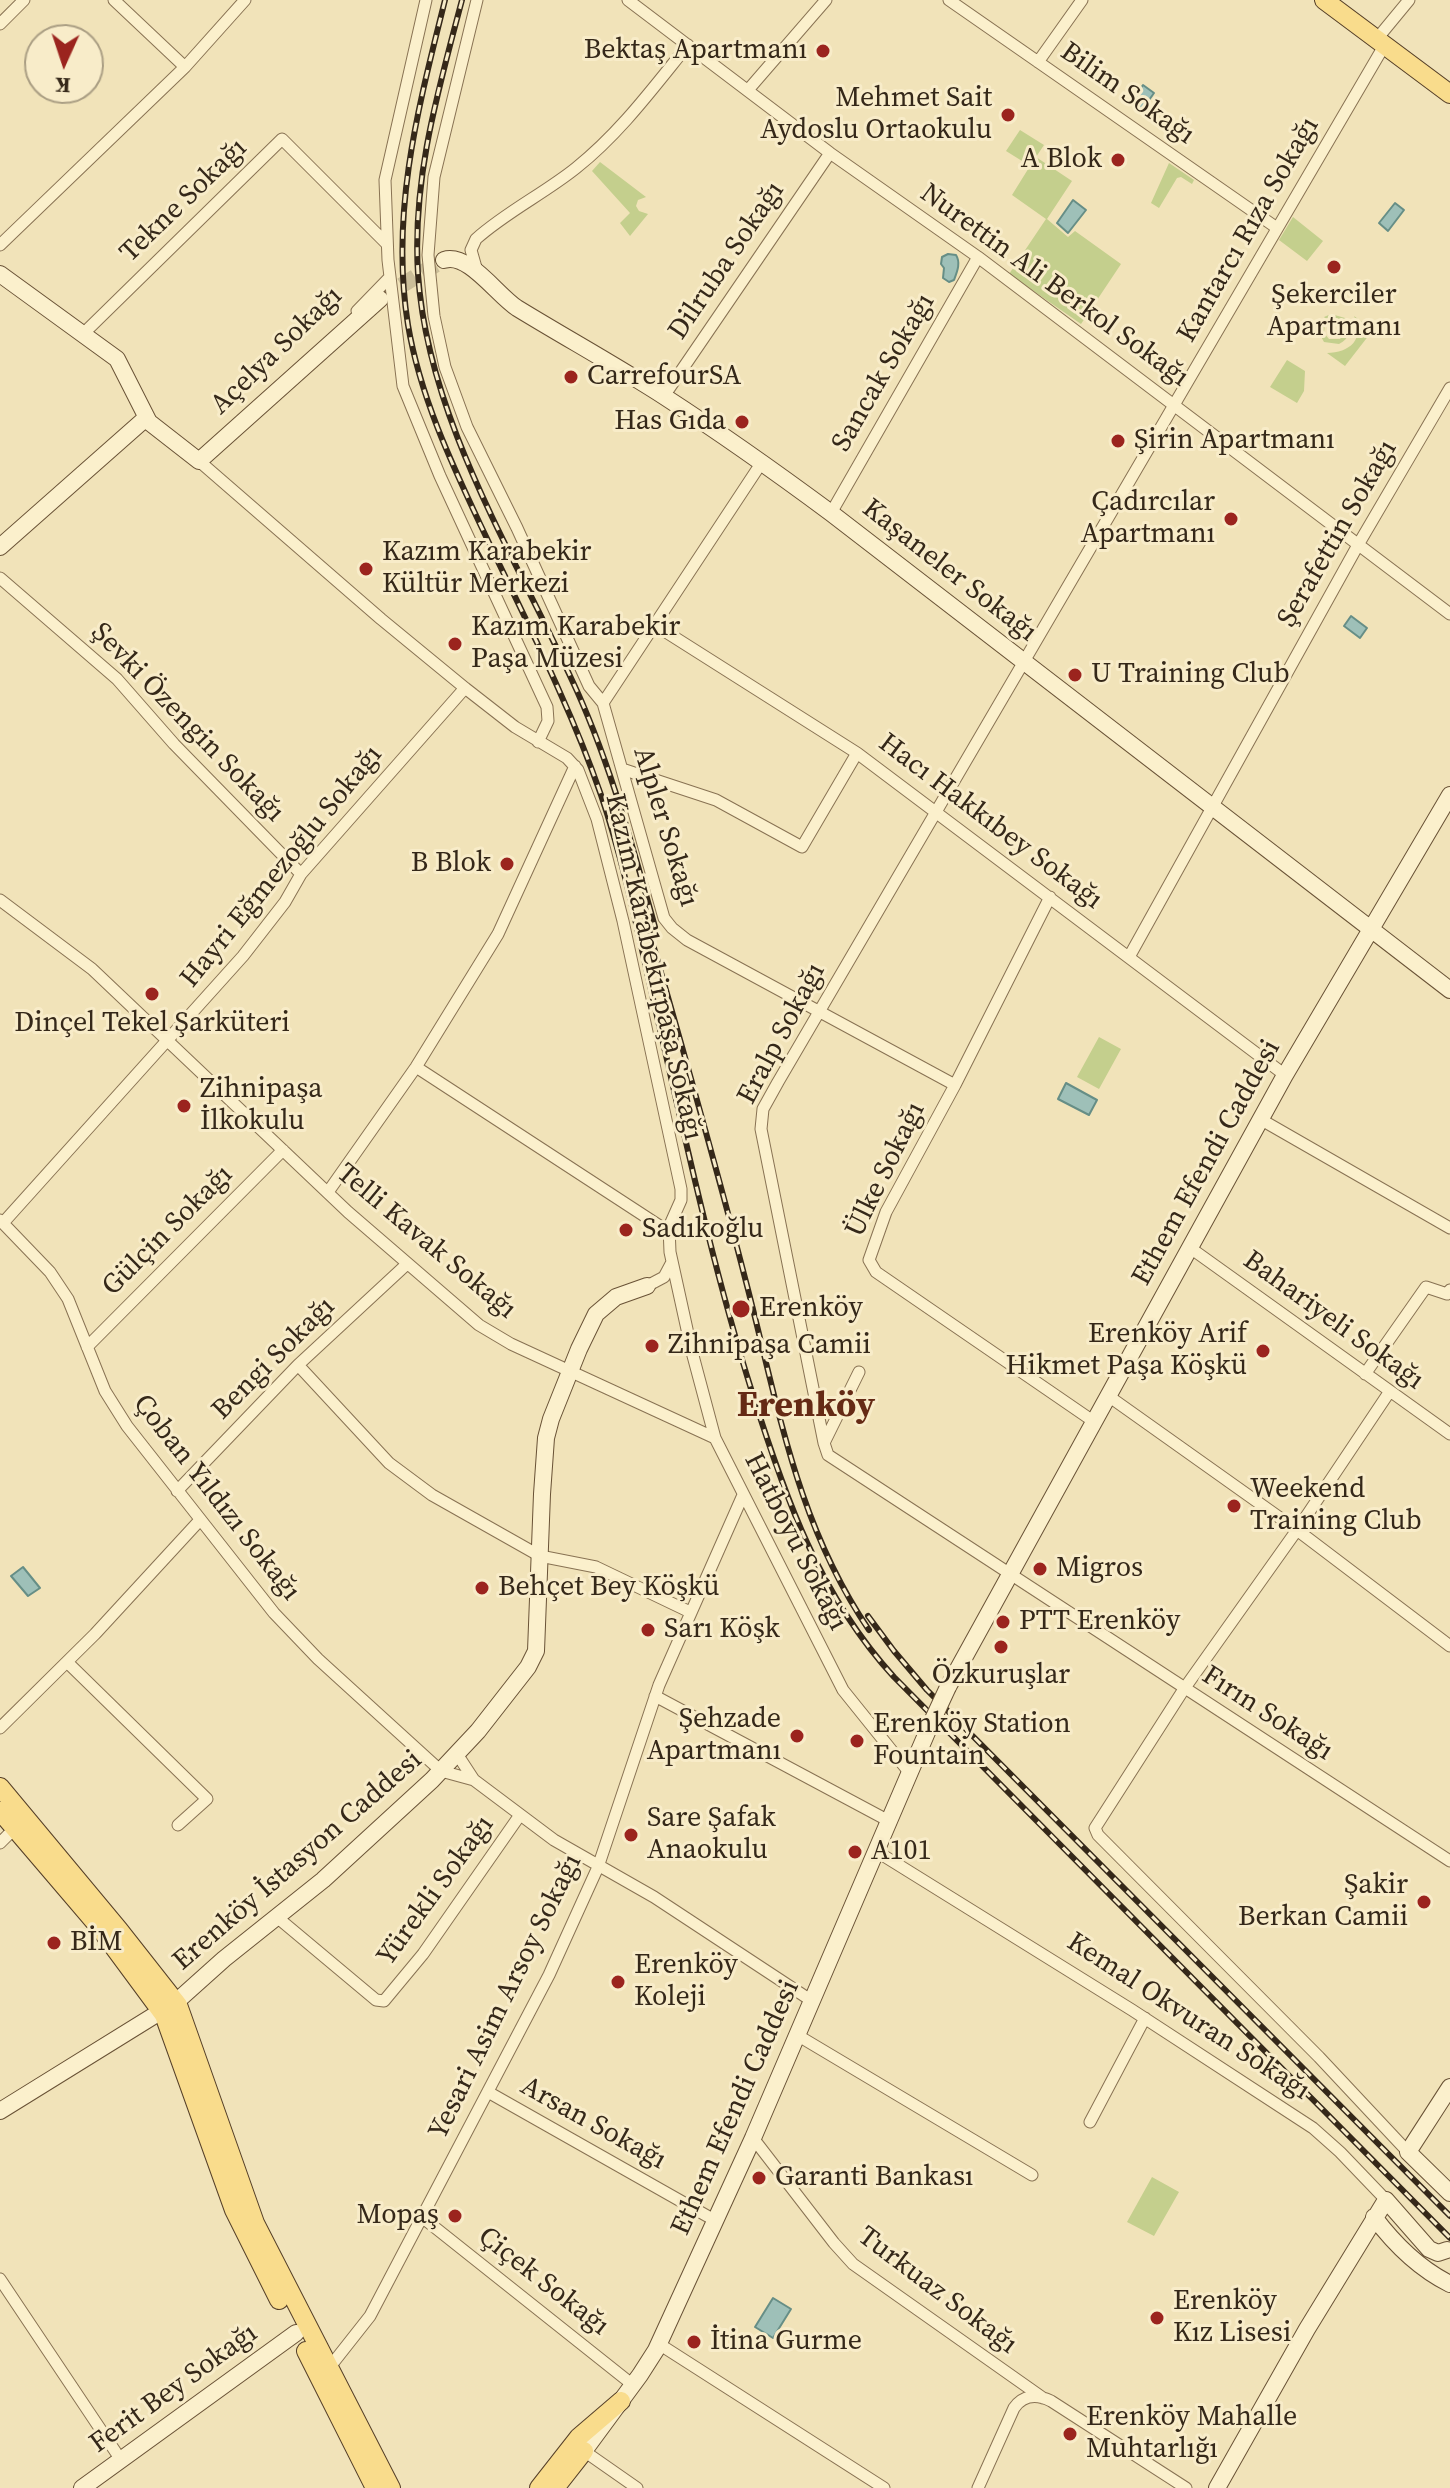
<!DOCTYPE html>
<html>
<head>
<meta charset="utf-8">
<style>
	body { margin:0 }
	#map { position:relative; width:1450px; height:2488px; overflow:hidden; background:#f1e3b9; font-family:"Source Serif 4",serif }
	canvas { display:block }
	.north { position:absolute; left:24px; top:24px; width:80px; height:80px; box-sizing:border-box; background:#f8ecc9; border:2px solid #aa9e83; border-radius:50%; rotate:183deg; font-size:22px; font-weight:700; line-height:32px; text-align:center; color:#352819 }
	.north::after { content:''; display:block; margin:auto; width:28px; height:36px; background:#9b241e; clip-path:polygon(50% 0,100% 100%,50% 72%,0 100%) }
</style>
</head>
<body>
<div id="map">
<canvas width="1450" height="2488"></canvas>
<div class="north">K</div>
</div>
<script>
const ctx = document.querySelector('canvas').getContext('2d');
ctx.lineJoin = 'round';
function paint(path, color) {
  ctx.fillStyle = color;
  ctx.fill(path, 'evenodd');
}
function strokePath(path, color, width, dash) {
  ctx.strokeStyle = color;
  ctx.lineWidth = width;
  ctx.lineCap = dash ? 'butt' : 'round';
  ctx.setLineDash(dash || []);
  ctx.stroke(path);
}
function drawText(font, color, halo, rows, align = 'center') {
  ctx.font = font + ' "Source Serif 4",serif';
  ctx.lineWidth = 6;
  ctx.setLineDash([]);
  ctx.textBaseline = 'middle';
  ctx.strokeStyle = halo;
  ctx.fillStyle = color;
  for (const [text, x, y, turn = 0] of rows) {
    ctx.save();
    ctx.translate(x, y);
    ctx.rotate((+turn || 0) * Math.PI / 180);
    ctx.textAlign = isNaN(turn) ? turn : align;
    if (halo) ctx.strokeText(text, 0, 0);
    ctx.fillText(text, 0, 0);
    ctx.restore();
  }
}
paint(new Path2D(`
	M1020 130 1044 145 1036 157 1072 181 1047 219 1068 237 1075 231 1121 264 1081 324 1009 274 1046 219 1012 195 1030 166 1006 151Z
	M600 162 646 197 638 200 636 206 639 211 648 214 630 236 620 223 630 213 592 171Z
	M1169 163 1194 180 1192 184 1181 177 1177 178 1159 208 1151 203Z
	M1293 217 1323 241 1307 261 1279 240Z
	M1331 314 1345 318C1352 328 1350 339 1339 344L1324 342 1319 333 1322 320 1325 323 1324 333 1329 339H1340C1351 328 1342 315 1327 320L1324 317Z
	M1354 316 1373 330 1345 366 1327 353C1349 353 1366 339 1354 316Z
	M1287 360 1305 371 1304 391 1297 403 1270 387Z
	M1099 1037 1121 1049 1099 1089 1077 1077Z
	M1152 2177 1179 2192 1154 2236 1127 2222Z`), '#c4cf8d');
const water = new Path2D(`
	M1143 85 1154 93 1142 110 1131 102Z
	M1073 200 1086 210 1068 233 1057 223Z
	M1395 203 1404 210 1388 231 1379 223Z
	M948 254 956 255C961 263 957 272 954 280L949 282 943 278 944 268 941 264 942 257Z
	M1351 616 1367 628 1360 638 1344 626Z
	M1066 1083 1097 1100 1089 1115 1058 1099Z
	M23 1567 40 1588 28 1596 11 1576Z
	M773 2298 791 2309 773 2338 755 2327Z`);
paint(water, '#9ec0b8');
strokePath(water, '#668e86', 2);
strokePath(new Path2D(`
	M381 298 443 260`), '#cbbe99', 16, [16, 8]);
const street = new Path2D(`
	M114 0 185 67
	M426 0 385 180 388 260 403 386 440 476 547 707 548 721 538 742
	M477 0 434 177 428 255 434 316 445 367 467 427 517 528 589 686 603 703 664 918 672 928 687 940 955 1085
	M628 0 830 153 978 257 1450 614
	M949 0 1277 228
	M0 24 24 0
	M1376 40 1409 0
	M1384 46 778 1082 763 1109 761 1129 824 1443 828 1455 1450 1861
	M1038 62 1082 0
	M748 90 826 0
	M0 245 185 67 245 0
	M477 271 471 250 476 239C506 212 545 193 576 168 620 133 653 88 688 45
	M357 311 390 277
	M83 334 282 139 387 244
	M664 396 830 153
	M199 461 381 619 465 688 515 727 567 758 578 770 597 819 623 921 681 1189V1200L669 1227 670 1252 692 1352 715 1438 843 1690 909 1772
	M831 513 978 257
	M0 578 117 679 174 744 301 874
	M655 625 857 753 1285 1075
	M603 703 762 462
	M622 769 716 800 802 847 857 753
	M1050 897 955 1085 886 1212 869 1260 876 1272 1093 1421
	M0 900 92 969 348 1212 479 1325 511 1344 715 1438
	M1129 957 1358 545 1450 388
	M416 1067 669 1232
	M1260 1119 1450 1228
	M328 1192 416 1067 498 934 575 766
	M0 1220 50 1272 68 1299 105 1391 127 1426 274 1613 318 1659 441 1771 474 1780
	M3 1223 243 956 285 902 301 874 465 688
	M1189 1247 1450 1434
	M647 1286 664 1277 672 1262
	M87 1347 283 1150
	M298 1365 389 1463 432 1495 540 1556 596 1567 690 1612
	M1365 1374 1426 1287 1447 1294 1450 1290
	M1390 1391 1297 1530 1184 1689 1095 1828 1098 1835 1319 2057 1408 2152
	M1107 1395 1297 1530 1450 1646
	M824 1443 859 1372
	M177 1491 298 1365 407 1264
	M67 1662 207 1799 178 1825
	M655 1696 889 1821
	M0 1728 95 1634 200 1520
	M457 1754 474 1780 554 1840 654 1897 812 2001
	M0 1843 15 1828
	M876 1851 1132 2010 1313 2128 1340 2152 1386 2200
	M278 1918 376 2000 384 2001 423 1954 520 1815
	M797 2035 1032 2175
	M488 2092 716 2221
	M1090 2122 1145 2018
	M753 2138 834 2243 853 2264 1043 2398
	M423 2218 633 2385
	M0 2279 121 2460
	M659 2344 884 2488
	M329 2368 370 2316 549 1975 598 1867 659 1685 743 1495
	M584 2451 637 2488
	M978 2488 1014 2408C1023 2395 1037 2394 1051 2401L1186 2488`);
const secondary = new Path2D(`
	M444 260C468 252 497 295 517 308 566 338 617 366 665 397 722 434 777 473 831 513L1450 990
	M0 274 117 359 149 422 199 461 380 299
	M0 547 146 418
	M948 1687 1285 1075 1450 795
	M1450 2087 1408 2152 1450 2193
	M0 2111 176 2002 224 1959 323 1880 432 1780 478 1731 528 1667 536 1651 542 1494 546 1438 551 1419 579 1349 596 1314 616 1297 647 1286
	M1374 2217C1395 2245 1418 2268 1450 2284
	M584 2451 640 2375 656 2350 753 2138 928 1730
	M82 2488 296 2333
	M1217 2488 1307 2329 1386 2200 1429 2249 1438 2253 1447 2250`);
const primary = new Path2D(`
	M1324 0 1450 94
	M0 1787 119 1930 178 2005 255 2223 391 2488
	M0 1811 99 1927 164 2015 234 2210 279 2300
	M306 2351 375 2488
	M539 2488 579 2437 621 2401
	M555 2488 584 2451`);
strokePath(street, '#887253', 13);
strokePath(secondary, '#695236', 18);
strokePath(primary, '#553f28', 20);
strokePath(street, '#fbf0cc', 11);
strokePath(secondary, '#fbf0cc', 16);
strokePath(primary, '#f9dc8c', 18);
const rail = new Path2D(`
	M445 0C418 108 390 213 408 325 420 396 451 462 481 526 523 615 569 702 601 795 624 863 638 933 654 1003 684 1133 712 1265 752 1392 785 1497 819 1595 894 1677L1450 2238
	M462 0C438 91 412 179 418 274 428 422 517 558 577 691 611 767 633 847 655 927
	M645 916C679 1036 714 1157 745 1278 778 1403 795 1521 869 1630
	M868 1616 894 1651 927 1690 1450 2216`);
strokePath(rail, '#352819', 6);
strokePath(rail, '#f8ecc9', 3, [9]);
const secondaryBridge = new Path2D(`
	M928 1730 948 1687`);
strokePath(secondaryBridge, '#695236', 18, []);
strokePath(secondaryBridge, '#fbf0cc', 16);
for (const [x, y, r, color] of [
	[823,51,8,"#9b241e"],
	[1008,115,8,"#9b241e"],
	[1118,160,8,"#9b241e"],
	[1334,267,8,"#9b241e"],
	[571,377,8,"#9b241e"],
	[742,422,8,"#9b241e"],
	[1118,441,8,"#9b241e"],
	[1231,519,8,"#9b241e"],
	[366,569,8,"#9b241e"],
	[455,644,8,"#9b241e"],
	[1075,675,8,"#9b241e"],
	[507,864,8,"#9b241e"],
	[152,994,8,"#9b241e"],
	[184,1106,8,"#9b241e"],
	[626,1230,8,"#9b241e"],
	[741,1309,10,"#9b241e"],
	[652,1346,8,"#9b241e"],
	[1263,1351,8,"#9b241e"],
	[1234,1506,8,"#9b241e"],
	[1040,1569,8,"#9b241e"],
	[482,1588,8,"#9b241e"],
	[1003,1622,8,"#9b241e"],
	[648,1630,8,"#9b241e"],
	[1001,1647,8,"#9b241e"],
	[797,1736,8,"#9b241e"],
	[857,1741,8,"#9b241e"],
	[631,1835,8,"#9b241e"],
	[855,1852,8,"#9b241e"],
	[1424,1902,8,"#9b241e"],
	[54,1943,8,"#9b241e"],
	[618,1982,8,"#9b241e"],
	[759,2178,8,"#9b241e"],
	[455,2216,8,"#9b241e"],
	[1157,2318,8,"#9b241e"],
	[694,2342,8,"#9b241e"],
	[1070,2434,8,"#9b241e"]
]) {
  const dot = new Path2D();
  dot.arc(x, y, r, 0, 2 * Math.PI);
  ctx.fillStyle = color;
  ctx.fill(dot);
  strokePath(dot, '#f8ecc9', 3);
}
drawText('28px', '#352819', '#f8ecc9', [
	["Bektaş Apartmanı",807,51,"right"],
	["Mehmet Sait",992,99,"right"],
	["Aydoslu Ortaokulu",992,131,"right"],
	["A Blok",1102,160,"right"],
	["Şekerciler",1334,296,"center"],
	["Apartmanı",1334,328,"center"],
	["CarrefourSA",587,377],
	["Has Gıda",726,422,"right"],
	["Şirin Apartmanı",1134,441],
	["Çadırcılar",1215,503,"right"],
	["Apartmanı",1215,535,"right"],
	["Kazım Karabekir",382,553],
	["Kültür Merkezi",382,585],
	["Kazım Karabekir",471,628],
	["Paşa Müzesi",471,660],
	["U Training Club",1091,675],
	["B Blok",491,864,"right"],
	["Dinçel Tekel Şarküteri",152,1024,"center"],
	["Zihnipaşa",200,1090],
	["İlkokulu",200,1122],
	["Sadıkoğlu",642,1230],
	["Erenköy",759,1309],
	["Erenköy Arif",1247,1335,"right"],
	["Hikmet Paşa Köşkü",1247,1367,"right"],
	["Zihnipaşa Camii",668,1346],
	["Weekend",1250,1490],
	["Training Club",1250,1522],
	["Migros",1056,1569],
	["Behçet Bey Köşkü",498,1588],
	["PTT Erenköy",1019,1622],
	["Sarı Köşk",664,1630],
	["Özkuruşlar",1001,1676,"center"],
	["Şehzade",781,1720,"right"],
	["Apartmanı",781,1752,"right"],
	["Erenköy Station",873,1725],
	["Fountain",873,1757],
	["Sare Şafak",647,1819],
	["Anaokulu",647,1851],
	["A101",871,1852],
	["Şakir",1408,1886,"right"],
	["Berkan Camii",1408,1918,"right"],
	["BİM",70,1943],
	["Erenköy",634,1966],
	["Koleji",634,1998],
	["Garanti Bankası",775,2178],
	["Mopaş",439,2216,"right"],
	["Erenköy",1173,2302],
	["Kız Lisesi",1173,2334],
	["İtina Gurme",710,2342],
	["Erenköy Mahalle",1086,2418],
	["Muhtarlığı",1086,2450]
], 'left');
drawText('28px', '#352819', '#f8ecc9', [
	["Bilim Sokağı",1127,94,35],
	["Tekne Sokağı",184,201,-44],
	["Kantarcı Rıza Sokağı",1249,230,-60],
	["Dilruba Sokağı",727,261,-56],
	["Nurettin Ali Berkol Sokağı",1054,286,36],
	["Açelya Sokağı",277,351,-44],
	["Sancak Sokağı",884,373,-60],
	["Şerafettin Sokağı",1338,534,-60],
	["Kaşaneler Sokağı",949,571,38],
	["Şevki Özengin Sokağı",187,723,46],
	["Hacı Hakkıbey Sokağı",990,822,37],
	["Alpler Sokağı",665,827,73],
	["Hayri Eğmezoğlu Sokağı",282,867,-51],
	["Kazım Karabekirpaşa Sokağı",653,967,77],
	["Eralp Sokağı",782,1034,-62],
	["Ethem Efendi Caddesi",1207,1163,-61],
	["Ülke Sokağı",886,1170,-64],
	["Gülçin Sokağı",168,1231,-45],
	["Telli Kavak Sokağı",426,1242,40],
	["Bahariyeli Sokağı",1333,1321,36],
	["Bengi Sokağı",274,1359,-45],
	["Çoban Yıldızı Sokağı",216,1498,52],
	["Hatboyu Sokağı",795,1542,63],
	["Fırın Sokağı",1267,1714,33],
	["Erenköy İstasyon Caddesi",298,1861,-41],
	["Yürekli Sokağı",436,1891,-54],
	["Yesari Asim Arsoy Sokağı",506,1997,-64],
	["Kemal Okvuran Sokağı",1188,2017,33],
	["Ethem Efendi Caddesi",736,2108,-66],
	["Arsan Sokağı",593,2124,29],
	["Çiçek Sokağı",543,2282,38],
	["Turkuaz Sokağı",937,2291,37],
	["Ferit Bey Sokağı",174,2389,-36]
]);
drawText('bold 36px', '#652a15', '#f8ecc9', [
	["Erenköy",806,1407]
]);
</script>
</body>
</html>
